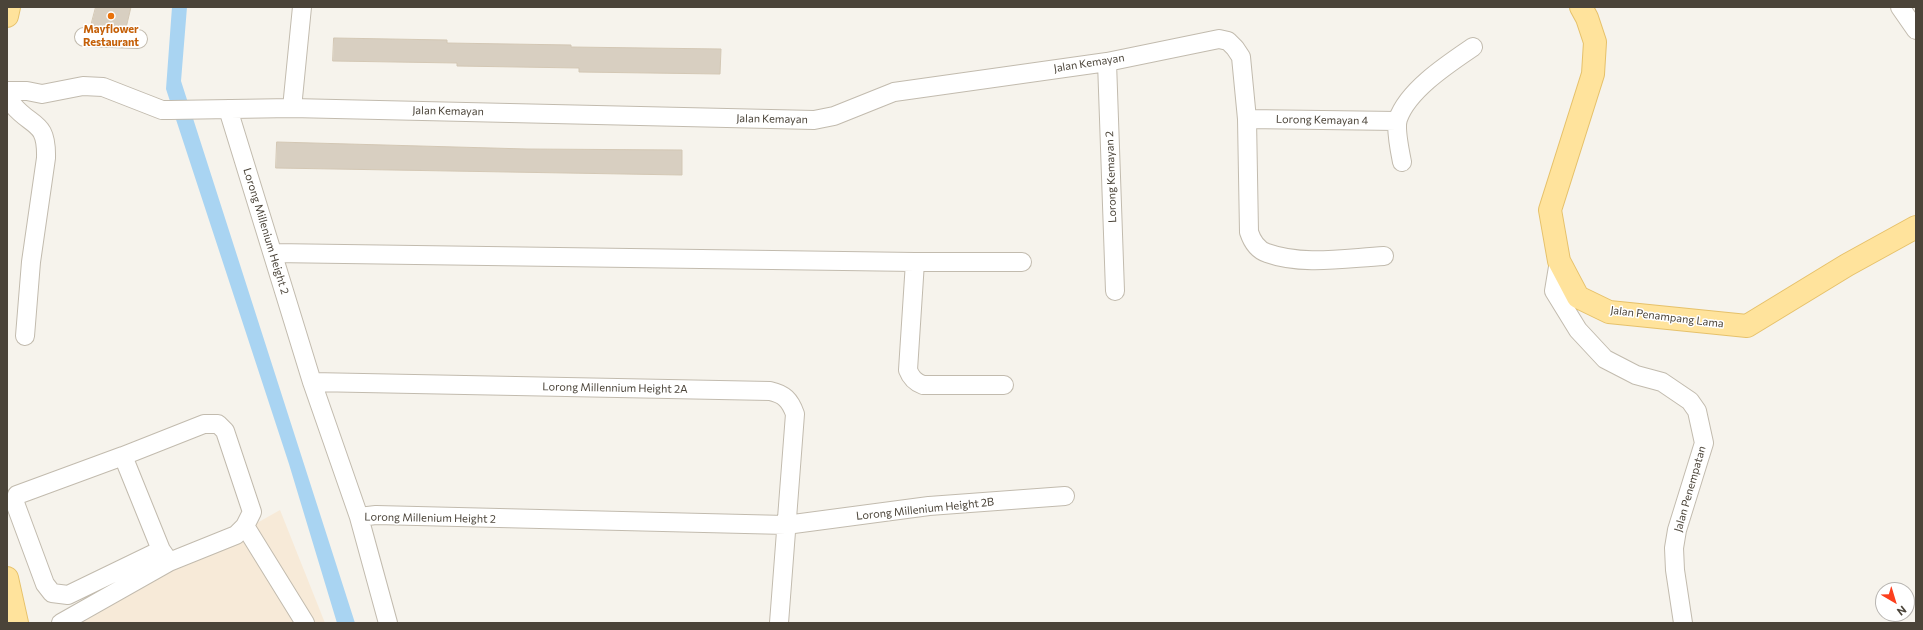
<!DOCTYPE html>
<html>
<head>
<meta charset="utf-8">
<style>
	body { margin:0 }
	#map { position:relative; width:1923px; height:630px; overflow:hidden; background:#f6f3ec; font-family:Commissioner,sans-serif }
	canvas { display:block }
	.frame { position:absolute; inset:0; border:8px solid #4b4439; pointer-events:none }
	.north { position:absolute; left:1875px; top:582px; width:40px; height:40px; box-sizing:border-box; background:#fff; border:1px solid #b7b4b0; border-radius:50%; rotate:142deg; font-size:11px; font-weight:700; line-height:16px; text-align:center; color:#4b4439 }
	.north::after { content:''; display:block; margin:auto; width:14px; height:18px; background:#fc3f1d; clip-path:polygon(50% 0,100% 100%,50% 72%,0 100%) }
</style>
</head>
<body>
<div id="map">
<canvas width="1923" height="630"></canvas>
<div class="frame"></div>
<div class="north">N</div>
</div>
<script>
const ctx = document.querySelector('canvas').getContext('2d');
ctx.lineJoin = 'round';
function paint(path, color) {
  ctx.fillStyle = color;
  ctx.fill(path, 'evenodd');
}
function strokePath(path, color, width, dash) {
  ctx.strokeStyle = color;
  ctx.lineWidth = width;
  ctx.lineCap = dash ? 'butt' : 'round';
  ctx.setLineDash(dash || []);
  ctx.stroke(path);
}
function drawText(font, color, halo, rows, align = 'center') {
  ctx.font = font + ' Commissioner,sans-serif';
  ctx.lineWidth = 3;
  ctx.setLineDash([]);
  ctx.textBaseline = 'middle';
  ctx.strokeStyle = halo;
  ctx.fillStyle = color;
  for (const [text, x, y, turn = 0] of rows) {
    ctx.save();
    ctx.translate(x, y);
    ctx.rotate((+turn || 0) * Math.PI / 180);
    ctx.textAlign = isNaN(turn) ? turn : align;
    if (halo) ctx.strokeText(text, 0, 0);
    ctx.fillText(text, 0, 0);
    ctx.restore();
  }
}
paint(new Path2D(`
	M280 510 325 623H80Z`), '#f7ead8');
paint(new Path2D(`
	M172 7H187L181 81 355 623H337L289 464 166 89Z`), '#a9d4f2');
const building = new Path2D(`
	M96 7H131L126 28 91 26Z
	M334 38 447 40V43L571 45V47L721 49 720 74 579 72V68L457 66V63L333 61Z
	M277 142 527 149 682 150V175L276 168Z`);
paint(building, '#d8cfc1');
strokePath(building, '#d3c7b4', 1);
const minor = new Path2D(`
	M1900 7 1916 30
	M84 37 138 39
	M1107 62 1115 291
	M7 91H27L42 94 83 86 103 87 162 110H170L292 108 814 120 834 116 894 92 1107 62 1219 39 1228 41 1235 48 1241 57 1247 119 1249 232C1252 241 1258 250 1267 253 1303 266 1346 258 1384 256
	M13 105C32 128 47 120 46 158L31 262 25 336
	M292 108 302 7
	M228 109 312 382 359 517 376 515 786 525 929 506 1065 496
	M1247 119 1397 121
	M1402 162C1400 152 1395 128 1398 119 1408 90 1448 64 1473 47
	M273 253 915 262H1022
	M1559 261 1554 291 1578 330 1605 359 1636 375 1662 382 1690 401 1697 411 1704 443 1677 530 1674 548 1675 570 1683 623
	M915 262 908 370C911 378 915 382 923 385H1004
	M312 382 770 391C784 394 790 400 795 414L779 623
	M123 456 161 550 168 560
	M359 517 388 623
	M245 526 305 623
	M61 623 169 562 236 535 245 526 252 512 225 431 218 424H204L123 456 17 495 15 503 45 584 52 593 68 595 161 550`);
const major = new Path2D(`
	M1581 7 1587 18 1595 42 1593 74 1550 210 1559 261 1578 297 1609 312 1747 326 1847 265 1916 227
	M7 16 9 7
	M7 578 17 623`);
strokePath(minor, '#c2bbae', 20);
strokePath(major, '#e6c16a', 24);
strokePath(minor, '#fff', 18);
strokePath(major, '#ffe39c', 22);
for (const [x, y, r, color] of [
	[111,16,4,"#e8710a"]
]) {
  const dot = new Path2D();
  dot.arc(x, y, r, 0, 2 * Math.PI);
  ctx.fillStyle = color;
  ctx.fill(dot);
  strokePath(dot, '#fff', 1.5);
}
drawText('bold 11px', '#c56008', '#fff', [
	["Mayflower",111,29],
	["Restaurant",111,42]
]);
drawText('11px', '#4b4439', '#fff', [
	["Jalan Kemayan",1089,63,-9],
	["Jalan Kemayan",448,111,1],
	["Jalan Kemayan",772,119,1],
	["Lorong Kemayan 4",1322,120,1],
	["Lorong Kemayan 2",1111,177,-92],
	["Lorong Millenium Height 2",266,231,73],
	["Jalan Penampang Lama",1667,317,7],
	["Lorong Millennium Height 2A",615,388,1],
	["Jalan Penempatan",1690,489,-74],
	["Lorong Millenium Height 2B",925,509,-6],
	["Lorong Millenium Height 2",430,518,1]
]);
</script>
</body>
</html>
